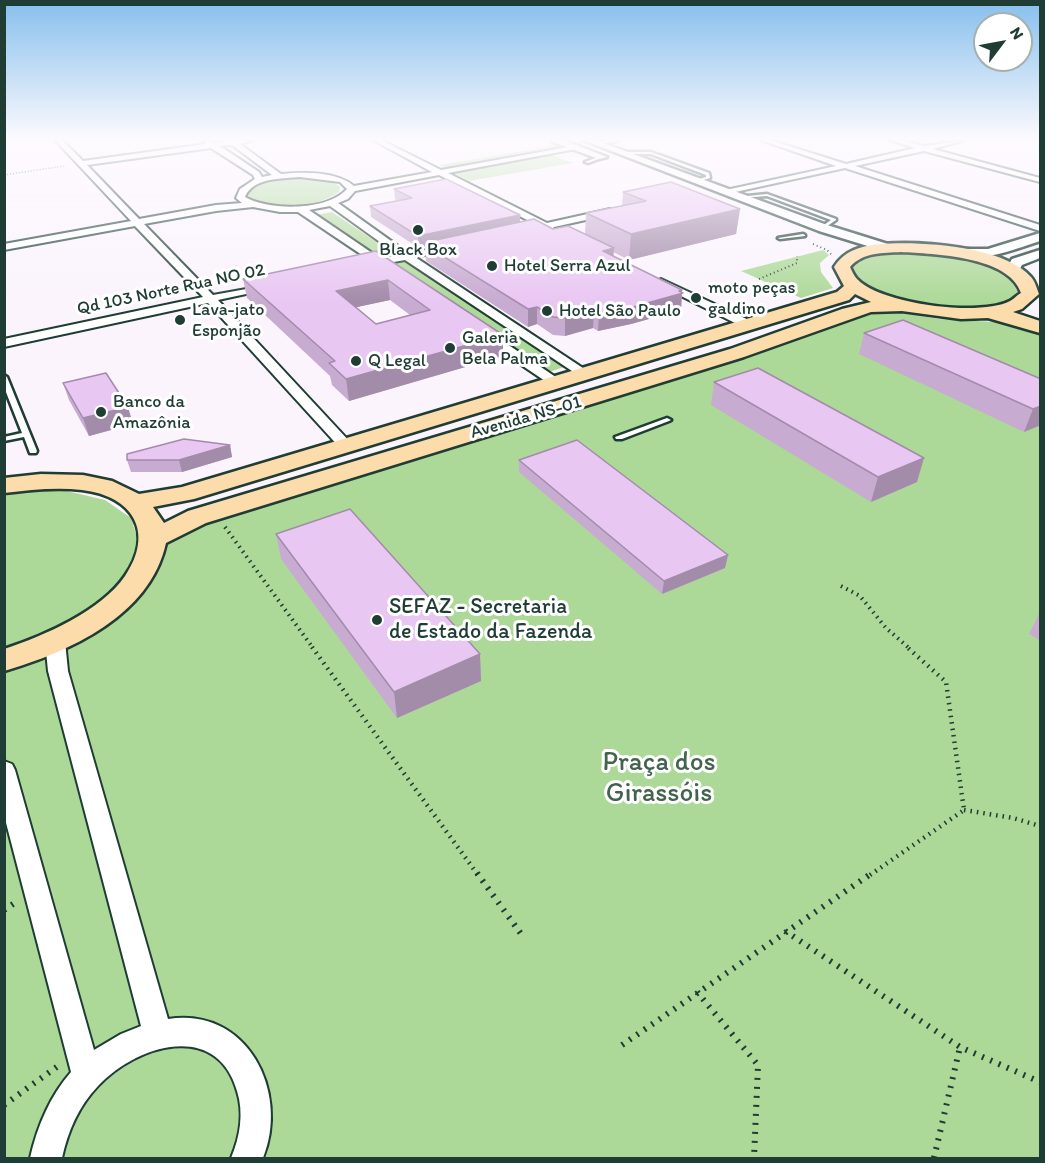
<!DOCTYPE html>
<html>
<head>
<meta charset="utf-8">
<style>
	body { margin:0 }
	#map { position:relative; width:1045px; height:1163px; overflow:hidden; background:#fbf4fd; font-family:Itim,sans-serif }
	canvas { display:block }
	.frame { position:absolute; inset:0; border:6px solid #1f3d34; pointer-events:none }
	.north { position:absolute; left:973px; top:12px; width:60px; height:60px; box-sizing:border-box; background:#fff; border:2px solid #a5b1ae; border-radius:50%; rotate:58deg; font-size:16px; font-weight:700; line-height:24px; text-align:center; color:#1f3d34 }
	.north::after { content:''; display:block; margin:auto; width:21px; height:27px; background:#1f3d34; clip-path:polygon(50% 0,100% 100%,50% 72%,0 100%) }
</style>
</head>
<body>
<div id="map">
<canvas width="1045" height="1163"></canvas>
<div class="frame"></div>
<div class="north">N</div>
</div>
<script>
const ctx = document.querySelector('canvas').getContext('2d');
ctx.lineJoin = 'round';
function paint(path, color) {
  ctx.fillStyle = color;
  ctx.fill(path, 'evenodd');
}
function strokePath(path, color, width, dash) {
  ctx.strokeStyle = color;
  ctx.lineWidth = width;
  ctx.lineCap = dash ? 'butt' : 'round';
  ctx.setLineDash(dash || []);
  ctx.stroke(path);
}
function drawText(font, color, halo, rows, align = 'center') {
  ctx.font = font + ' Itim,sans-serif';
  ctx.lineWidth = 6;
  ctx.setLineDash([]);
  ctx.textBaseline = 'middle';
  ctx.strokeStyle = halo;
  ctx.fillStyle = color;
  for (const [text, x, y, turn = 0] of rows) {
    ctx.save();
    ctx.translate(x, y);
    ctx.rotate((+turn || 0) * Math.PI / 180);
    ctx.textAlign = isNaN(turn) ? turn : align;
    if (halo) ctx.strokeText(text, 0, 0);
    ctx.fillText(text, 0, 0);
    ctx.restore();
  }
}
paint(new Path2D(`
	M564 144 571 147 447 168 439 165Z
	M550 154 573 163 469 181 449 171Z
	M299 178C313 178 329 177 340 187L339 192C317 208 272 212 249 197L248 193 259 184 270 181Z
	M332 212 393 253 377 257 316 215Z
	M823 250 829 255 820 263 821 272 833 288 801 298 741 271Z
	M912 250C946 255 1005 255 1020 292 1006 326 876 305 856 281 853 278 852 271 850 268 862 249 892 251 912 250Z
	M405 261 564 367 549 372 390 264Z
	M891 311 939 319 1015 323 1040 333V1158H5V671L64 649 157 548 183 530 875 312Z
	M21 491H67L105 500 131 518 139 544 128 575 96 608 47 638 4 652V495Z`), '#add998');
const service = new Path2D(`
	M623 152H651L709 173 710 178 696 182V180L706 177V175L651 154H622Z
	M601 156 604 157 588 163 585 162Z
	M767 194 836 219V220L823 229 821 228V227L831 220 767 196 740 198 738 197Z
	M803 234 805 235V236L780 239 778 238Z
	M4 375 7 377 37 451 36 453H30L24 437 4 441V437L22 433 4 387Z
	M667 418 671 420 669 421 622 439H616L615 437Z`);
const minor = new Path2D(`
	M55 140H62L83 161 206 144 204 142 208 140 214 143 227 140H253L240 144 281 174C304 172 336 171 354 186L432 172 373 140H381L441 170 579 145V149H576L448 173 547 223 610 209 615 212 613 214 554 227 550 231 545 229 522 234 517 231 519 229 537 225 439 175 355 191 348 199 338 203 408 253 453 245V249L415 257 592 374 591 377H581L405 260 388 263 390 266 385 269 378 266 363 267V263L371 261 298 212H280L253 207 216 211 144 224 213 295 274 284V288L218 300 351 443 353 446 351 449H341L208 303 4 347V339L203 297 135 226 4 250V244L131 221ZM232 145 272 175 262 177 259 172 220 146ZM211 148 253 175 255 179 240 189 236 198 242 203 216 205 139 219 87 165ZM300 177 340 182 347 189C327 211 270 211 245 197 253 177 282 179 300 177ZM330 206 398 255 381 259 309 210Z
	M605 140H621L597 145 593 143Z
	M761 140H770L846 164 915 148 890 140H900L924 146 965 140 933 149 1040 178V182L924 151 855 166 1040 225V231L845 168 726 194V190L836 166Z
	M661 279 753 322 755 325 749 329 745 328 657 284 656 282Z
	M484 330 488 331 563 382 561 385H551L480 337V331Z
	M55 634 62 636 65 641 68 671 168 1019C247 1006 290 1092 263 1158H231C240 1137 244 1113 237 1091 217 1020 136 1045 98 1086 78 1107 68 1131 62 1158H30C37 1127 50 1096 71 1072L4 815V761L12 764 15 770 94 1050 121 1034 141 1026 48 671 45 641 48 636Z`);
const tertiary = new Path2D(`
	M552 140H563L607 157 599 159 553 142Z
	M583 140H595L827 225 891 245 893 248 887 252 819 231Z
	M1040 233V241C1021 247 971 267 955 253L961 249H988Z
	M1040 250V258L1022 265 1017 274H1007L1005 271 1012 259Z`);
const primary = new Path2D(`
	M881 244C920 241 1004 246 1031 277 1035 281 1037 289 1039 294L1022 309 1013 312 1040 321V333L988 318 961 319 902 311 871 312 744 357 206 523 166 543C150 616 69 652 4 671V649C44 636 101 611 125 576 155 532 133 496 82 490 56 487 30 490 4 493V478L41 474 83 475 112 481 139 494 182 487 837 292 844 286 834 267C845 250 861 246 881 244ZM901 252C934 254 1009 256 1021 293 1017 295 1014 299 1010 301 980 317 880 304 857 279 854 276 852 271 850 267 863 252 883 253 901 252ZM855 294 871 302 842 309 730 349 188 511 164 523 153 507 194 499 849 300Z`);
strokePath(service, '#1f3d34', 5);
strokePath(minor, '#1f3d34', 4);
strokePath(tertiary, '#1f3d34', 5);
strokePath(primary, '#1f3d34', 5);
strokePath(new Path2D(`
	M4 175 64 166`), '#1f3d34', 1.5, [1, 2]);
strokePath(new Path2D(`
	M813 244 827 250 832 255
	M759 279 797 263V256`), '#1f3d34', 2, [1, 3]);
strokePath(new Path2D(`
	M225 527 313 648
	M841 586 860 596 886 628 909 648`), '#1f3d34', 4, [1.5, 4.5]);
strokePath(new Path2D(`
	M312 647 478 875
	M964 810 1013 818 1040 826
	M870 875 964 810 946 682 907 647`), '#1f3d34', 4.5, [1.5, 5]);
strokePath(new Path2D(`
	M477 873 524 938
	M4 910 16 902
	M785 931 960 1047 1040 1082
	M697 992 758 1065 754 1158
	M622 1045 872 873
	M4 1105 58 1066
	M934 1158 960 1047`), '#1f3d34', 6, [2, 7]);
paint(service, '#fff');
paint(minor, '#fff');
paint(tertiary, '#fff');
paint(primary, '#fddcac');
paint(new Path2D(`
	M394 189 520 215V222L553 229 585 234 586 213 622 206 623 192 740 209 736 234 629 260 613 252V256L682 293 681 310 631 324 598 331 593 328 565 336 553 335 537 324 528 327 426 261 425 247 419 248 371 217 370 206 398 201 395 199Z
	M376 251 503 335V356L349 401 332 385 330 376 247 298 243 279ZM390 300 410 315 376 324 356 307Z
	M864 333 1041 379V425L1024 432 859 354Z
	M714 382 917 482 871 502 711 405Z
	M63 383 133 424 89 436 69 400Z
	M230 445 232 457 182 472H131L127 460Z
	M519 460 728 555 725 568 662 594 519 472Z
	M276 534 480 654 481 681 397 718 281 559Z
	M1041 610V641L1029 634Z`), '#c8abd1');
paint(new Path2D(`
	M740 209 736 234 629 260 631 234Z
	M520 215V227L435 244 431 241V246L425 245V247L419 248 418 236Z
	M614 248 613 264 603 251Z
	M388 280 390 300 339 311 336 291Z
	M682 290 681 310 631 324 598 331 599 314Z
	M537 307V324L528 327V309Z
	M594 310 593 328 565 336V318Z
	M503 335V356L349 401 346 379Z
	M1041 406V425L1024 432 1033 409Z
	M128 407 133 424 89 436 83 418Z
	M230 445 232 457 182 472 179 460Z
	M924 458 917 482 871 502 878 477Z
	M728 555 725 568 662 594 664 581Z
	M480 654 481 681 397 718 394 692Z`), '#a38baa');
const building = new Path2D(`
	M446 179 520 215 418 236 370 206 412 198 394 189Z
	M671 182 740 209 631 234 586 213 646 201 623 192Z
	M534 219 553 229 568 226 614 248 603 251 682 290 679 291 683 293 633 307 599 314 594 310 565 318 553 317 537 307 528 309 425 245 435 244 431 241Z
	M376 251 503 335 346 379 329 363 335 361 243 279ZM388 280 430 310 376 324 336 291Z
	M903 320 1041 379V406L1033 409 864 333Z
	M758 368 924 458 878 477 714 382Z
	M106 373 128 407 83 418 63 383Z
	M184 439 230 445 179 460H127V454Z
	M577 440 728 555 664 581 519 460Z
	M350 509 480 654 394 692 276 534Z`);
paint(building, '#e9c7f3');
strokePath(building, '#a38baa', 1.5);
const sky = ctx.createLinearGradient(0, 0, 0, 302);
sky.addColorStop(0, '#86bfed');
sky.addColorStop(0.46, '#fdfafe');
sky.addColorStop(1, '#fdfafe00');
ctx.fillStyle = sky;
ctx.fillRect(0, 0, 1045, 302);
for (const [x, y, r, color] of [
	[418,230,6,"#1f3d34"],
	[492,266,6,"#1f3d34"],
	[696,298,6,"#1f3d34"],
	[547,311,6,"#1f3d34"],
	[180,320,6,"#1f3d34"],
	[450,348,6,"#1f3d34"],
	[356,361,6,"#1f3d34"],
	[101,412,6,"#1f3d34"],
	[377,620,6,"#1f3d34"]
]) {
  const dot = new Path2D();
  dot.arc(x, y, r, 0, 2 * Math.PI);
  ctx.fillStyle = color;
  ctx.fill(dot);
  strokePath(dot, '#fff', 2);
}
drawText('18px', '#1f3d34', '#fff', [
	["Black Box",418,250,"center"],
	["Hotel Serra Azul",504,266],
	["moto peças",708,288],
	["galdino",708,309],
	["Lava-jato",192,310],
	["Esponjão",192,331],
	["Hotel São Paulo",559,311],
	["Galeria",462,338],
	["Bela Palma",462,359],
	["Q Legal",368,361],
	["Banco da",113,402],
	["Amazônia",113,423]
], 'left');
drawText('18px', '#1f3d34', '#fff', [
	["Qd 103 Norte Rua NO 02",171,290,-12],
	["Avenida NS-01",526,418,-16]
]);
drawText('22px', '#1f3d34', '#fff', [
	["SEFAZ - Secretaria",389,607],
	["de Estado da Fazenda",389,632]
], 'left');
drawText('27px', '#42644d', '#fff', [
	["Praça dos",659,763],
	["Girassóis",659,794]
]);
</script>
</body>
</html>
